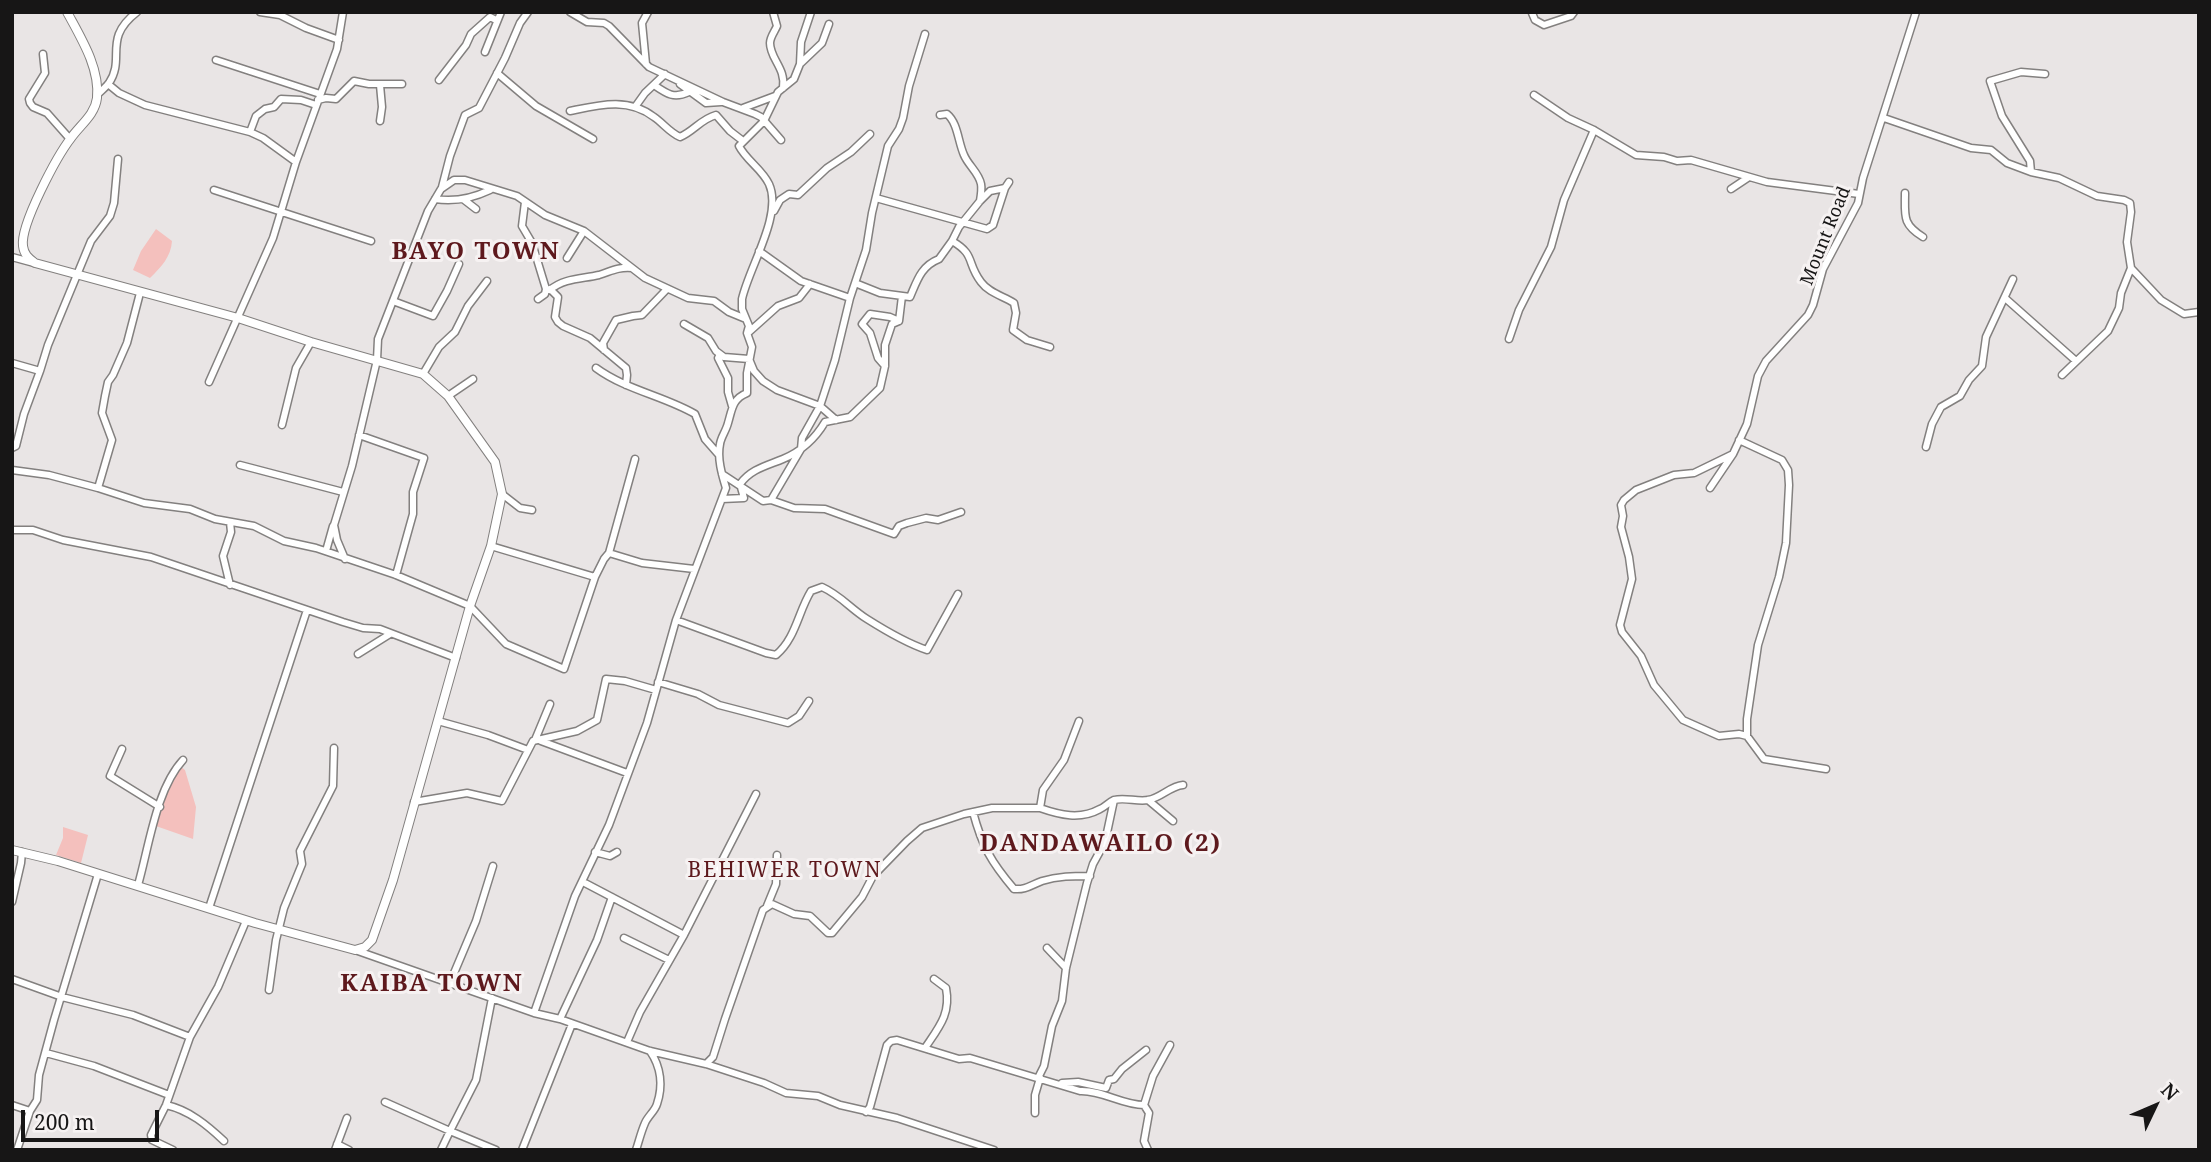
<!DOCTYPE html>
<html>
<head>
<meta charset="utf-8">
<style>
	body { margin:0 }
	#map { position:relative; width:2211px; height:1162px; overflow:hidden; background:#e9e5e5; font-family:"Noto Serif",serif }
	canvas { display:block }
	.frame { position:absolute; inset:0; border:14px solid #171616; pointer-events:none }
	.north { position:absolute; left:2120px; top:1071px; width:70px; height:70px; -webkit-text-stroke:5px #f6f2f2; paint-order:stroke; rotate:46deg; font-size:19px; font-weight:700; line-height:28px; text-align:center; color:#171616 }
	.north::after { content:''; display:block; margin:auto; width:24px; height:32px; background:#171616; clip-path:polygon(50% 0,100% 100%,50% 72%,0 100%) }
	.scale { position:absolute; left:21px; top:1110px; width:138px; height:32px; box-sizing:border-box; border:4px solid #171616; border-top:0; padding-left:9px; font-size:21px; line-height:24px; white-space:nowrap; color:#171616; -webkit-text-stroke:5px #f6f2f2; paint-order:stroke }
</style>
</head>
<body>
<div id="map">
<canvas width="2211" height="1162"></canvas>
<div class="frame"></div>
<div class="north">N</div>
<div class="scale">200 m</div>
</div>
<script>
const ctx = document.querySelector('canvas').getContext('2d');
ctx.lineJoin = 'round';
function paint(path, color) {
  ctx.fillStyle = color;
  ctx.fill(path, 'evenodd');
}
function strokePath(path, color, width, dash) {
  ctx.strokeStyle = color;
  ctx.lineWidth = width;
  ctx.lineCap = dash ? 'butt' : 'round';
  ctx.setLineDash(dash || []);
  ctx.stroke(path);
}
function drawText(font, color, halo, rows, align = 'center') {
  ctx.font = font + ' "Noto Serif",serif';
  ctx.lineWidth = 6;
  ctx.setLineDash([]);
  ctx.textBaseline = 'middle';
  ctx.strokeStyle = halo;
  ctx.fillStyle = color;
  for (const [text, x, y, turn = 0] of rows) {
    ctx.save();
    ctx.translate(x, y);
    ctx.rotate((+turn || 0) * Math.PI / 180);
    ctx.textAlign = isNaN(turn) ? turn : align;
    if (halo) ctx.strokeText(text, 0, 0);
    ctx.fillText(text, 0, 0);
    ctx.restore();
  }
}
paint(new Path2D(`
	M156 229 172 241C171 257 161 267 150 278L133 270 141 251Z
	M176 763 185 770 196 807 193 839 153 825 173 767Z
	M63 827 88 835 81 863 56 855 63 838Z`), '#f4c0bd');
const minor = new Path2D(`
	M260 12 280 15 306 28 339 40
	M570 12 587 22 604 23 609 26 649 67 723 102 755 114 761 117 781 140
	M773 12 777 26C775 31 770 37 770 43 770 59 786 68 783 88
	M1532 13 1535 20 1544 25 1571 16 1574 12
	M485 52 501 12
	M43 54 45 73 29 99 30 103 33 107 47 113 70 139
	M216 60 320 94
	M801 63 822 43 829 24
	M646 64 642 23 648 12
	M497 73 536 106 593 139
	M439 80 466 45 471 34 490 17 496 20
	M108 84 119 93 145 105 250 132 263 138 296 162
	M680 84 706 103 721 102
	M654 85C667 94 674 99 689 92
	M97 95C101 91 106 87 109 83 126 58 102 39 137 12
	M1534 95 1568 118 1594 130 1636 155 1664 157 1677 161 1691 160 1767 182 1859 194
	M318 100 326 98 336 99 354 81 369 84H402
	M635 107 645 93 665 74
	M743 108 775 96
	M570 111C599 105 628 97 654 117 663 123 669 132 680 137 694 131 701 119 716 115L730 131 743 141
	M940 115 947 114C958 123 958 142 964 155 968 165 979 173 981 184 982 189 981 195 980 201
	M1884 118 1971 148 1991 150 2007 163 2031 172 2059 178 2097 196 2124 200 2130 203 2131 212 2127 242 2131 268 2121 293 2119 308 2108 331 2062 375
	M380 121 382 107 380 85
	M250 132 256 116 265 109 274 107 281 99 301 100 316 105
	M2031 172 2030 161 2002 116 1990 81 2021 72 2045 74
	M442 187 450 156 465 115 479 108 505 58 520 23 528 12
	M1731 189 1749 177
	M214 190 371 241
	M1905 193C1905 216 1902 224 1923 237
	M876 198 987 229 993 225 1005 188
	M435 199C453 202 473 198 490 190
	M463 199 476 209
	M525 202 522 226 532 243 546 289 545 294 538 299
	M774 211 780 200 789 194 798 195 827 168 851 152 870 134
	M952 241C976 255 966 262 981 282 989 293 1003 296 1014 303L1016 313 1013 330 1027 340 1050 347
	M759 251 801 281 850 298
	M12 257 34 263
	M567 258 584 231
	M2131 268 2161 300 2184 314 2199 312
	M855 283 880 293 910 297C917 281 921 266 939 259L952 241 959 227 980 201 990 191 1005 188 1009 182
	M550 289 558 297 555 317 558 322 563 326 590 338 626 368 627 375 626 385
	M550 290C564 278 582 279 599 275 612 271 617 267 632 268
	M2005 298 2076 361
	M393 301 433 316 447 291 459 264
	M684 324 708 338 716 351 724 357 749 359 754 371 763 381 777 390 820 406 836 420
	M749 332 778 306 799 298 810 284
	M1509 339 1519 310 1551 247 1564 200 1594 130
	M604 350 603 343 616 320 633 316 642 315 667 289
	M720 354 718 358 728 378V392L732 406
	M12 363 40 371 48 345 91 241 110 216 114 203 118 159
	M885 366 878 358 870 333 862 324 870 314 890 317 899 321
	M596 368C626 390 664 396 695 414L705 439 719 455
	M423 374 439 347 455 332 468 306 487 281
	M209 382 273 238 296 162 337 49 343 12
	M448 396 473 379
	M282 425 296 368 311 342
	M359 435 424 458 413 492V514L396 575
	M1739 440 1782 460 1788 470 1789 485 1786 543 1779 577 1758 645 1747 719V736
	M1926 447 1932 424 1941 407 1960 396 1969 380 1982 366 1986 337 2013 279
	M12 448 16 446 24 414 40 371
	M1731 455 1694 473 1674 475 1636 490 1624 500 1621 505 1623 516 1621 527 1629 557 1632 579 1620 625 1622 632 1641 656 1654 685 1683 720 1719 736 1739 734 1747 736 1764 759 1826 769
	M240 465 343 492
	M12 470 49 475 98 488 144 503 190 509 215 519 254 526 284 541 316 548 396 575 470 606 506 644 564 669 595 577 491 546
	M722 474 763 501 771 500 801 449 802 438 820 406 835 360 850 298 866 250 872 213 888 146 899 129 903 118 909 86 925 34
	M98 488 112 440 102 413 105 396 108 382 113 375 127 343 140 293
	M1710 488 1733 454 1747 424 1758 376 1766 361 1808 315 1813 305 1823 269 1858 203 1863 178 1916 12
	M502 494 520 508 532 510
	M722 499 744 498 740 484C751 469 766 466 783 459 802 451 815 439 825 422L850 417 880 388 885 366V345L892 324 899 321 902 296
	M771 500 794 508 825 509 894 534 899 526 907 523 926 518 938 520 961 512
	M230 522 231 532 223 556 230 585
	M12 530H33L63 540 151 557 343 622 363 628 380 629 456 658
	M326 551 333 526
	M609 553 642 563 694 569
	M345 559 337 540 334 525 352 466 377 360 378 339 428 211 441 189 454 180H465L517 196 545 215 584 231 645 278 688 298 714 301 729 312 746 319
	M595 577 604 559 609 553 635 459
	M676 620 766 653 776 655C796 638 798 612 811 591L822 587C840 595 851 609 867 619 886 631 906 643 927 650L958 594
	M358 654 390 634
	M658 682 698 694 719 705 788 723 799 716 809 701
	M438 721 488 735 528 750
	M535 740 550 704
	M541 741 627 773
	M122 749 110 776 160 807
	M1148 800 1173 821
	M414 802 467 793 502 801 533 741 577 731 597 720 606 679 625 681 656 690
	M1040 808C1060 815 1080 820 1100 809 1105 807 1109 802 1114 800 1125 797 1137 802 1148 800 1161 798 1170 786 1183 785
	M973 812C982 846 991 862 1014 889 1026 890 1031 885 1042 881 1058 876 1073 876 1090 876
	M595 852 610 856 617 852
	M583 882 684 935
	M138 885C149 847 156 789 183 760
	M12 902 21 863 22 852
	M767 906 776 884 777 855
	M209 908 307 610
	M624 938 669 960
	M1047 948 1066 968
	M355 950 534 1013 560 1019 650 1051 706 1064 764 1083 786 1093 818 1096 840 1105 897 1118 994 1150
	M12 979 62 997 133 1015 190 1037
	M449 985 476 921 493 866
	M269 990 276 940 284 908 302 864 300 851 333 786 334 748
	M492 998 476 1080 450 1131 496 1150
	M534 1013 575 896 609 825 647 723 676 620 726 488C722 475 717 458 720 444 721 437 726 431 728 423 732 410 732 399 747 393V373L752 347 747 333 749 326 742 309V299C749 267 783 215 769 184 762 169 746 160 739 146L764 121 778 92 794 79 800 64 801 42 811 12
	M560 1019 597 940 612 897
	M627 1042 640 1012 684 935 756 794
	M925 1048C939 1027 951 1014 946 988L934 979
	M46 1053 94 1066 169 1095
	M706 1064 713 1057 725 1019 763 910 772 904 794 914 810 916 828 933H832L862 897 873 876 907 841 922 828 964 814 992 808H1040L1043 790 1064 760 1079 721
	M1038 1078 1044 1066 1052 1026 1062 1001 1066 968 1087 883 1093 864 1105 842 1114 800
	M1062 1083 1078 1082 1106 1088 1109 1080 1114 1079 1122 1069 1146 1050
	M385 1102 450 1131 441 1150
	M12 1105 30 1111
	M166 1105C189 1110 207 1125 224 1141
	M866 1112 870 1107 887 1045 891 1041 897 1040 959 1059 970 1058 1080 1091C1102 1090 1122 1105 1144 1105
	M1035 1113V1095L1040 1078
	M337 1144 349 1150
	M17 1150 30 1111 37 1100 39 1075 54 1020 98 874
	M173 1150 152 1140 151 1135 166 1105 190 1037 218 987 246 921
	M335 1150 347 1118
	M522 1150 572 1024
	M636 1150C639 1141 641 1132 645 1123 648 1116 655 1111 657 1104 663 1086 661 1067 650 1051
	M1148 1150 1144 1141 1149 1113 1144 1105 1153 1076 1170 1045`);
const major = new Path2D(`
	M12 850 58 861 255 923 355 950 365 947 372 940 393 880 470 606 491 546 502 494 495 462 448 396 423 374 311 342 238 318 35 263C28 258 24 254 23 246 20 225 57 156 71 138 80 125 95 115 97 98 100 68 81 38 67 12`);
strokePath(minor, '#83807f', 9);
strokePath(major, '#83807f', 10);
strokePath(minor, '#fff', 6);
strokePath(major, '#fff', 8);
drawText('18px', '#171616', '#f6f2f2', [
	["Mount Road",1826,236,-68]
]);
ctx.letterSpacing = '2px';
drawText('21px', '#5e191d', '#f6f2f2', [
	["BEHIWER TOWN",785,871]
]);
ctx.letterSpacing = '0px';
ctx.letterSpacing = '2px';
drawText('bold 24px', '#5e191d', '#f6f2f2', [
	["BAYO TOWN",476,252],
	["DANDAWAILO (2)",1101,844],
	["KAIBA TOWN",432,984]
]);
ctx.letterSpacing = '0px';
</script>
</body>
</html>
